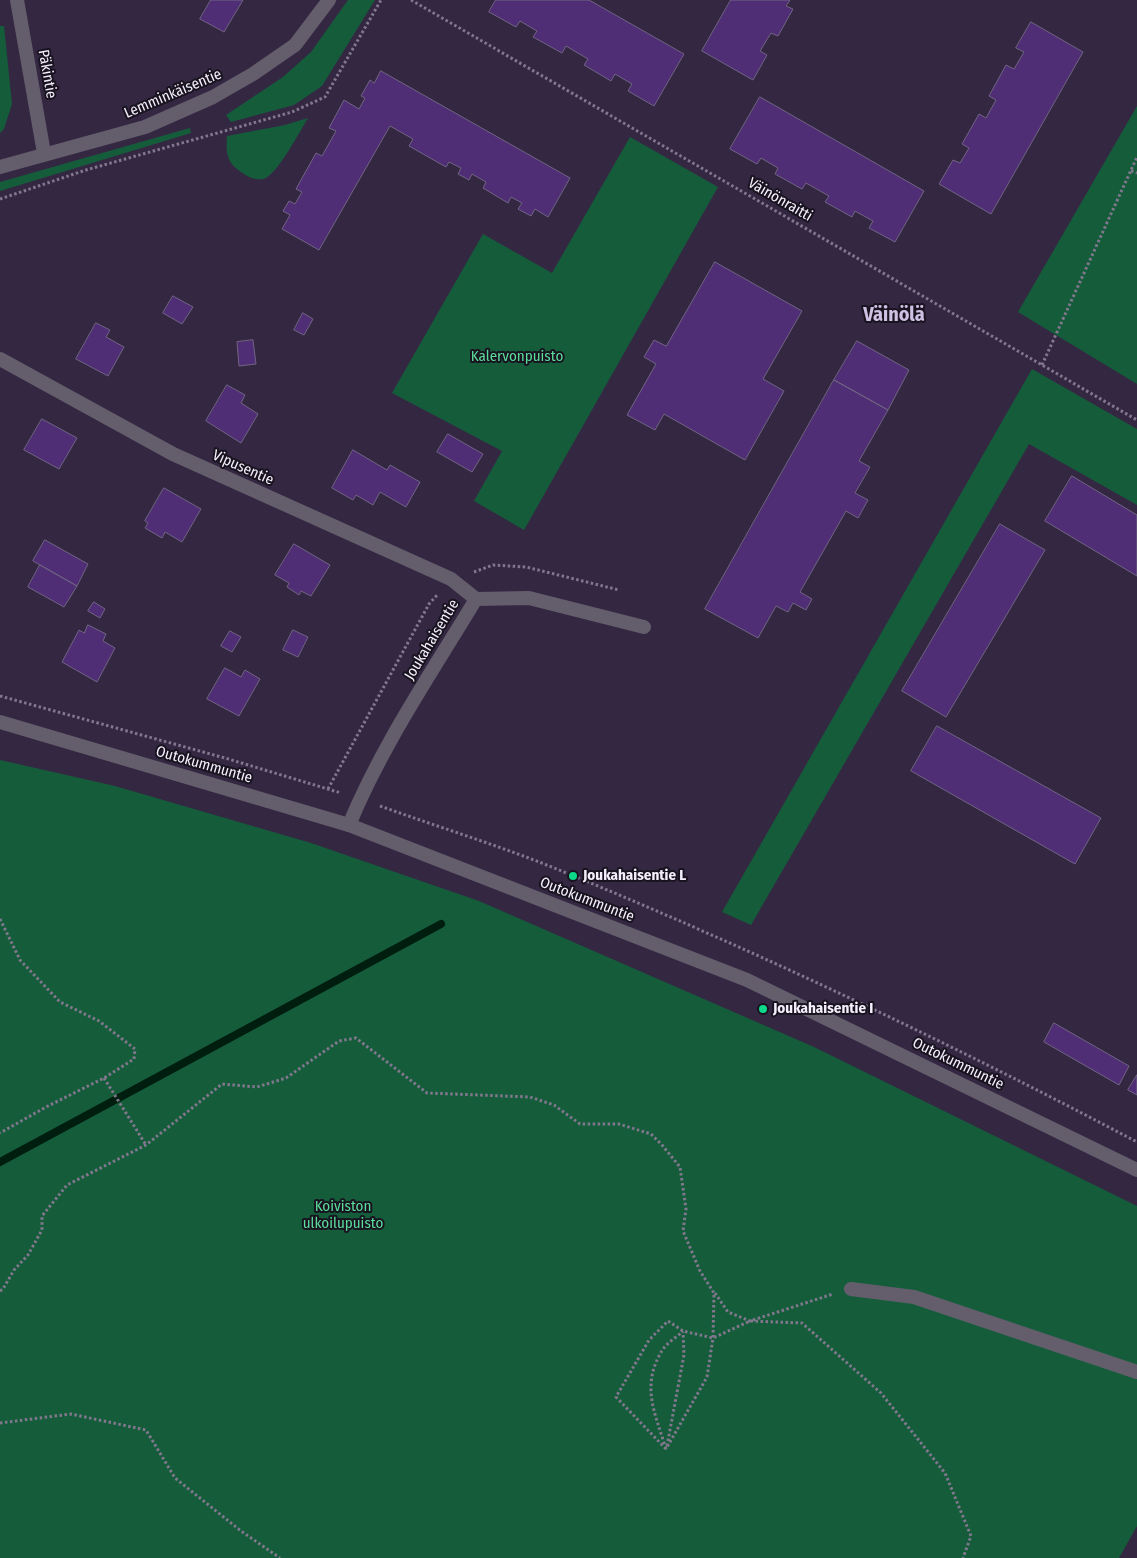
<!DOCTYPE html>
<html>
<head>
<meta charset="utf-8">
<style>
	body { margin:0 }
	canvas { display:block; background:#332742 }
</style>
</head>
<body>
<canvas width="1137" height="1558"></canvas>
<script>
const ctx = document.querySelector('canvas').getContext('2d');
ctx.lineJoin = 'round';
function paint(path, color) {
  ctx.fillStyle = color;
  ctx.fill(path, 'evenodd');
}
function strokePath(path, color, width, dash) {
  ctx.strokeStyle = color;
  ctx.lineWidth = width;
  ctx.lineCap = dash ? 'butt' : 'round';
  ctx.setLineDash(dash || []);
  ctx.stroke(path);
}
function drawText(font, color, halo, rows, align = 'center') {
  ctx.font = font + ' "Fira Sans Condensed",sans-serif';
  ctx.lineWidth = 4;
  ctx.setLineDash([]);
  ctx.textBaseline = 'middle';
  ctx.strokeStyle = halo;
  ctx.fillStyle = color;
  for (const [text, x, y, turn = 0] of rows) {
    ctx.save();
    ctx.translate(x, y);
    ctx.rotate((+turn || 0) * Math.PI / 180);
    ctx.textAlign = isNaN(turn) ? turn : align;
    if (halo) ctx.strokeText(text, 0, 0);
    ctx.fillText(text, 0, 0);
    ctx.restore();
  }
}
paint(new Path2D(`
	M348 0H375L322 86 294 105 231 122 226 115 283 77 311 52Z
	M0 26H4L12 104 4 129 0 133Z
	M1137 106V384L1018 312Z
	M308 118C300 131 276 177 263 179 254 180 248 177 241 172 226 162 226 152 227 136L285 125Z
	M190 128 191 133 0 191V182Z
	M630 137 718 187 524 530 474 501 502 451 392 393 483 234 552 273Z
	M1032 369 1137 429V505L1029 444 751 925 722 912Z
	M0 760 115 786 311 843 479 901 814 1047 1137 1206V1526L1119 1558H0Z`), '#155c3b');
strokePath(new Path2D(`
	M0 1162 441 924`), '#001e0f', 8);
const building = new Path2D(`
	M211 0H243L224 32 200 19Z
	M496 0H589L684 54 654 106 628 91 632 84 615 74 611 81 584 65 588 59 566 46 562 53 533 37 537 31 520 21 516 27 489 12Z
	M731 0H790L786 6 793 9 778 36 771 33 760 51 767 55 753 80 702 51Z
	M1031 22 1083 52 991 214 939 184 953 160 960 163 969 148 962 144 979 114 986 118 996 100 989 96 1006 65 1014 69 1024 52 1016 48Z
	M381 71 570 178 548 217 535 209 531 216 518 209 522 203 511 197 508 203 483 188 486 182 472 174 469 180 458 174 461 168 449 162 446 167 409 146 413 139 390 126 319 250 282 229 290 215 283 211 289 201 295 204 302 192 296 189 316 153 322 156 336 131 329 128 344 100 359 109 365 98 361 96 370 80 374 83Z
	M760 97 924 191 895 242 869 228 873 221 855 211 852 217 825 202 829 196 806 183 802 189 775 174 778 168 761 158 757 164 730 149Z
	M715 262 802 311 763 379 784 391 745 460 664 414 655 430 627 415 656 364 644 357 654 340 666 346Z
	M173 296 193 307 182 324 163 313Z
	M303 313 313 319 304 335 294 330Z
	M96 323 110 330 106 337 124 347 108 376 76 359Z
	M253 340 256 364 239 366 237 342Z
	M857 341 909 370 888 410 834 380Z
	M834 380 888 410 859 461 870 467 855 493 868 500 858 518 846 511 800 592 812 599 806 610 793 603 788 612 776 606 758 638 705 609Z
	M227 385 245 395 241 403 258 414 241 443 206 421Z
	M42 419 77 438 59 469 24 450Z
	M448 434 483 454 472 472 437 452Z
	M353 450 387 470 390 465 420 482 406 507 380 492 373 505 356 495 353 500 332 488Z
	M1072 476 1137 515V576L1045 521Z
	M164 488 201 509 182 542 165 532 162 538 145 528 148 523 145 521Z
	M1000 524 1045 550 946 717 902 691Z
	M45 540 88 564 77 586 33 561Z
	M294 544 330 565 311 596 301 591 299 595 287 587 289 583 275 575Z
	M40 565 77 586 64 607 28 587Z
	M94 602 105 609 100 618 88 611Z
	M88 625 106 634 103 641 115 648 97 682 62 662 79 630 84 633Z
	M293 630 308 637 298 657 283 650Z
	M230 631 241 637 232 652 221 646Z
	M225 668 241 677 245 670 260 679 239 716 207 699Z
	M937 726 1101 818 1075 864 911 771Z
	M1054 1023 1129 1066 1119 1085 1044 1042Z
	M1137 1075V1095L1128 1090Z`);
paint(building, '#502e75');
strokePath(building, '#706482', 1);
strokePath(new Path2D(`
	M411 0 1137 420
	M1131 171 1137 173
	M0 199 86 170 292 112 325 97 381 0
	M1042 365 1137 157
	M474 572 493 565 526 567 619 590
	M0 696 225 758 341 793
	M328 789 429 604 438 594
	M380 806C441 828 504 847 564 872 759 952 950 1043 1137 1142
	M0 919 20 960 60 1002 99 1021 135 1049 134 1059 104 1078 46 1107 0 1133
	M104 1078 146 1145
	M0 1291 3 1289 14 1270 28 1255 42 1230V1216L67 1185 146 1145 222 1084 257 1087 286 1078 339 1041 356 1038 427 1093 530 1097 554 1105 580 1124H619L651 1134 662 1145 680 1167 686 1209 683 1231 700 1271 714 1293 713 1338 707 1377 666 1449
	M715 1293 728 1312 750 1321 833 1294
	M0 1423 71 1414 146 1430 175 1478 241 1531 280 1558
	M667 1446 684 1355 683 1332
	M666 1449 616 1397 649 1340 668 1321 683 1331 713 1338 750 1321 802 1323 881 1393 945 1473 971 1536 963 1558
	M666 1449C655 1413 640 1385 663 1349 668 1342 677 1337 683 1331`), '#82788e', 3, [2.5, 2.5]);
strokePath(new Path2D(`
	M851 1289 914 1297 1137 1372`), '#645e6c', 14);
strokePath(new Path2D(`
	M17 0 44 153
	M0 359 173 454 451 579 476 599
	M349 825C382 745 432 672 476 599L529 598 644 627`), '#645e6c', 14);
strokePath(new Path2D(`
	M0 167 145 127 213 97 253 74 295 45 329 0
	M0 722 349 825 747 980 1137 1170`), '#645e6c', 14);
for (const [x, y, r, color] of [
	[573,876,5,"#0cd98a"],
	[763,1009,5,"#0cd98a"]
]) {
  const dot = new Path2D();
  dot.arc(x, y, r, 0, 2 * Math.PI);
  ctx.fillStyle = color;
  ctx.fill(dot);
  strokePath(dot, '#18131f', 2);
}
drawText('15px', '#f5effd', '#18131f', [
	["Päkintie",47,74,80],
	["Lemminkäisentie",173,94,-23],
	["Väinönraitti",780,200,30],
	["Vipusentie",243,468,24],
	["Joukahaisentie",432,640,-59],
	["Outokummuntie",204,765,16],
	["Outokummuntie",587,900,21],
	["Outokummuntie",958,1064,26]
]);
drawText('15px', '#5adc9b', '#18131f', [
	["Kalervonpuisto",517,357],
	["Koiviston",343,1207],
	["ulkoilupuisto",343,1224]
]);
drawText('bold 15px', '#f5effd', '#18131f', [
	["Joukahaisentie L",583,876],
	["Joukahaisentie I",773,1009]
], 'left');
drawText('bold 20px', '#cfc1e3', '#18131f', [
	["Väinölä",894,315]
]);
</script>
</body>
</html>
